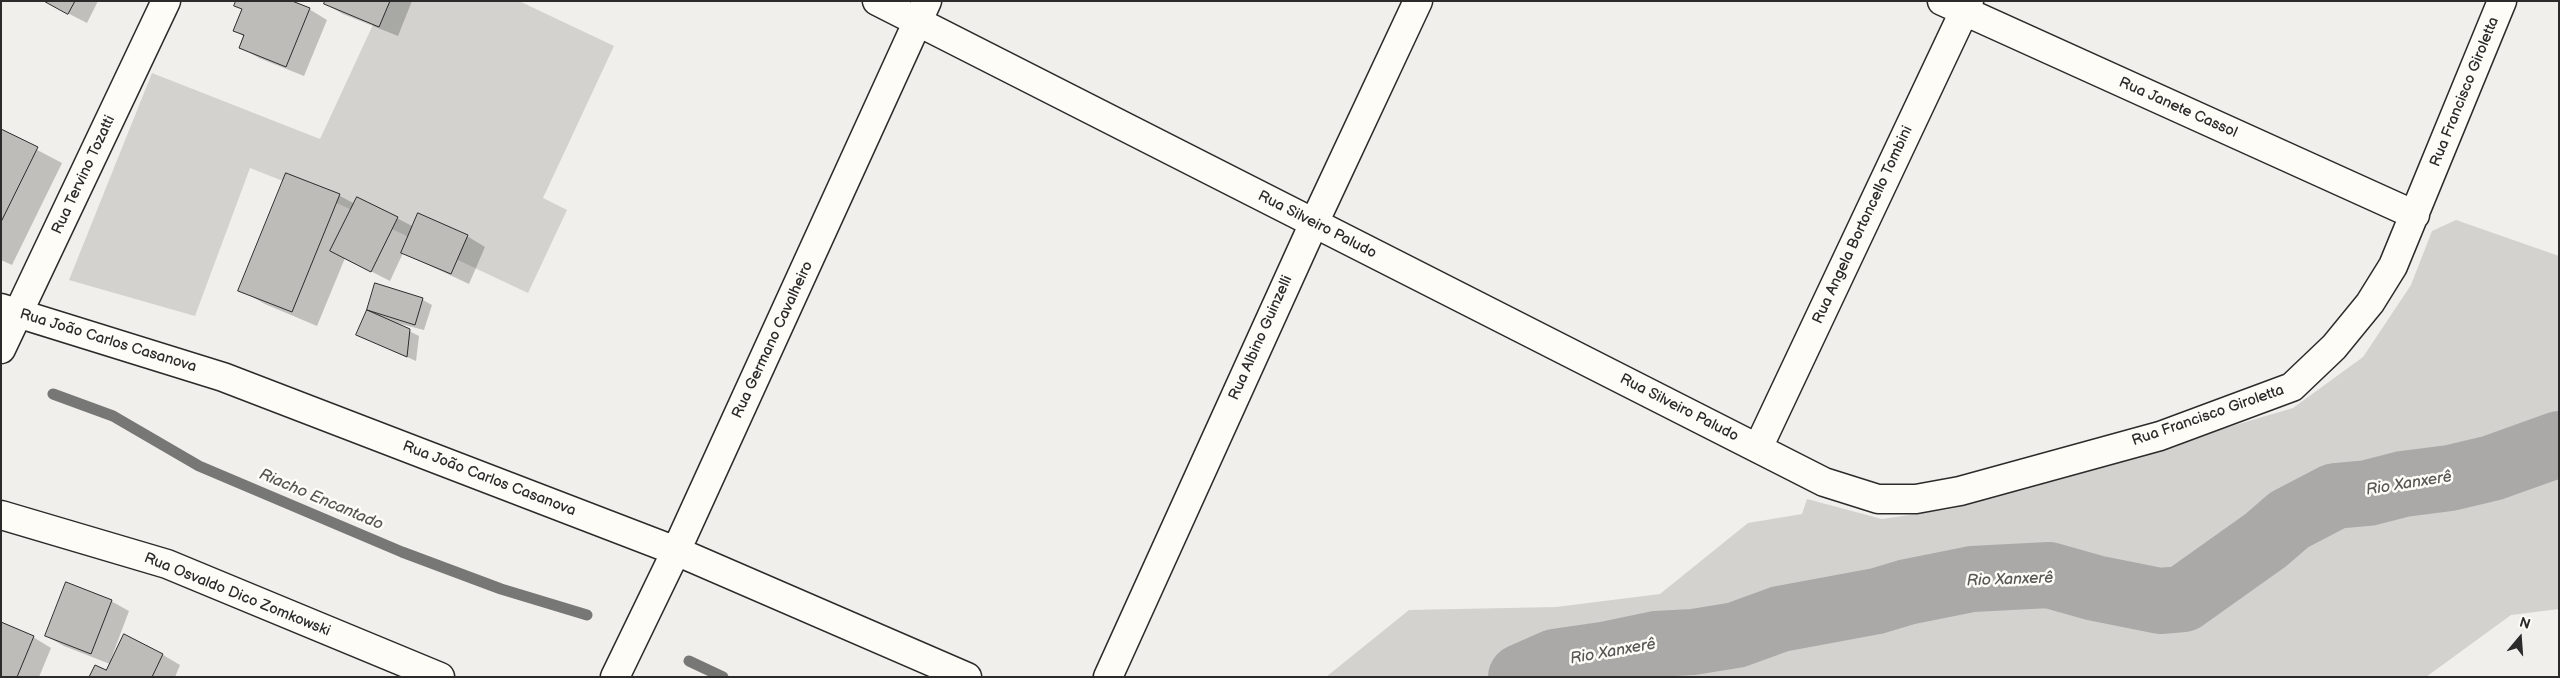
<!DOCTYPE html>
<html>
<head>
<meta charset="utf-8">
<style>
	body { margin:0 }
	#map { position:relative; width:2560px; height:678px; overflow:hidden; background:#f0efeb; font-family:"Balsamiq Sans",sans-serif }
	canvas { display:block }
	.frame { position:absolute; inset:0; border:2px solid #2b2b2b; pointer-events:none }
	.north { position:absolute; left:2495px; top:613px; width:50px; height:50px; -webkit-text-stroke:4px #fdfcf7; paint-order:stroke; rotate:18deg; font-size:14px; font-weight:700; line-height:20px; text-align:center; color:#2b2b2b }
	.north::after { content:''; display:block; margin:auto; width:18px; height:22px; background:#2b2b2b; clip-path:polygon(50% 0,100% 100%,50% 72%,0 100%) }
</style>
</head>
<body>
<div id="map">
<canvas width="2560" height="678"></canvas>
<div class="frame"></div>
<div class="north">N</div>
</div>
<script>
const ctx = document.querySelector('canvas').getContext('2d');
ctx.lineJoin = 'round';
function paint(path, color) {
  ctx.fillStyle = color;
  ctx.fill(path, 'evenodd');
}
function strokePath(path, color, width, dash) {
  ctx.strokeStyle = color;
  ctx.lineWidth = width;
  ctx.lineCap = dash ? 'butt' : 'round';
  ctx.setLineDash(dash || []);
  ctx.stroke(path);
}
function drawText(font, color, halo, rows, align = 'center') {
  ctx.font = font + ' "Balsamiq Sans",sans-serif';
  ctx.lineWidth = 5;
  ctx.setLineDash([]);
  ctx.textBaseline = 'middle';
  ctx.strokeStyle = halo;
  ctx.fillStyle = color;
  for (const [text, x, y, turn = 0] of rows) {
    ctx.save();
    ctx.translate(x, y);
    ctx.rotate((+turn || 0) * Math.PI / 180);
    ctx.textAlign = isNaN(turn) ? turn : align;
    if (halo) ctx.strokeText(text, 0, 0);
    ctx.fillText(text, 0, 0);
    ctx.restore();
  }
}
paint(new Path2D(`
	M384 1H519L614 46 543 198 567 210 528 293 326 198 250 168 195 316 69 280 152 73 320 139Z
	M2456 220 2559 256V609L2511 615 2426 677H1326L1409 610 1556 607 1660 594 1748 523 1802 514 1807 499 1882 519 1951 509 2293 408 2363 357 2411 285 2432 231Z`), '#d3d2cf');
paint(new Path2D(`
	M44 1H98L87 23Z
	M326 1H412L398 36 343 14 325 4Z
	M309 9 327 20 304 76 259 58 241 48 245 37 235 31Z
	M1 131 62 163 12 265 1 260Z
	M287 174 340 196 355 204 358 198 414 227 467 236 485 247 469 284 403 253 390 281 345 258 317 326 265 304 240 290Z
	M376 284 423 300 432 305 424 330 389 321 419 336 416 361 358 335 368 311Z
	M111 601 129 611 111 659 163 655 180 665 175 677H91L106 672 110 664 64 646 46 636Z
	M33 637 51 648 39 677H1Z`), '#0003');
strokePath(new Path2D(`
	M53 394 113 416 199 466 402 552 501 589 587 615
	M689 661 723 677`), '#777775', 11);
strokePath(new Path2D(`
	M1521 677 1555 662 1603 655 1656 644 1693 642 1736 635 1780 619 1877 601 1907 592 1972 579 2049 575 2095 588 2160 601 2183 599 2266 540 2289 520 2335 496 2368 493 2403 484 2450 478 2492 468 2559 444`), '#aaa9a7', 66);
const building = new Path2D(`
	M44 1H75L68 14Z
	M236 1H292L310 8 286 67 239 48 244 35 233 31 242 9 234 6Z
	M325 1H390L379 27 324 4Z
	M1 129 38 147 1 222Z
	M286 173 340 194 292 312 238 291Z
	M357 197 398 217 371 272 330 251Z
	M418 213 468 235 451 274 401 253Z
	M375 283 423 298 415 325 367 310Z
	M367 310 410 329 407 357 356 335Z
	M66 582 112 600 91 654 45 636Z
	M1 622 34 636 17 677H1Z
	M124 634 163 654 152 677H89L95 665 106 670Z`);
paint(building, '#bdbcb8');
strokePath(building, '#2b2b2b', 1);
const minor = new Path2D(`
	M877 1 1824 482 1878 499H1916L1960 491 2160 436 2292 387 2334 347 2370 303 2393 266 2502 1
	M1942 1 2415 215
	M1 308 223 377 676 551 967 677
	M1758 448 1969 1
	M1 515 167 564 440 677
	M615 677 676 551 927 1
	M1108 677 1314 223 1418 1`);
const tertiary = new Path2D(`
	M1 349 166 1`);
strokePath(minor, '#2b2b2b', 31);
strokePath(tertiary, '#2b2b2b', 31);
strokePath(minor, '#fdfcf7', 28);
strokePath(tertiary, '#fdfcf7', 28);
drawText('15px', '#2b2b2b', '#fdfcf7', [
	["Rua Francisco Giroletta",2465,92,-68],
	["Rua Janete Cassol",2178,108,24],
	["Rua Tervino Tozatti",84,175,-65],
	["Rua Silveiro Paludo",1317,225,27],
	["Rua Angela Bortoncello Tombini",1863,225,-65],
	["Rua Albino Guinzelli",1261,338,-66],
	["Rua Germano Cavalheiro",773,340,-65],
	["Rua João Carlos Casanova",108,341,17],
	["Rua Silveiro Paludo",1679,408,27],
	["Rua Francisco Giroletta",2208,416,-19],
	["Rua João Carlos Casanova",489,479,21],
	["Rua Osvaldo Dico Zomkowski",237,595,22]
]);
drawText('italic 16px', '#575756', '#fdfcf7', [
	["Rio Xanxerê",2409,484,-9],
	["Riacho Encantado",321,500,23],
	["Rio Xanxerê",2010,580,-2],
	["Rio Xanxerê",1613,652,-10]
]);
</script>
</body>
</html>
